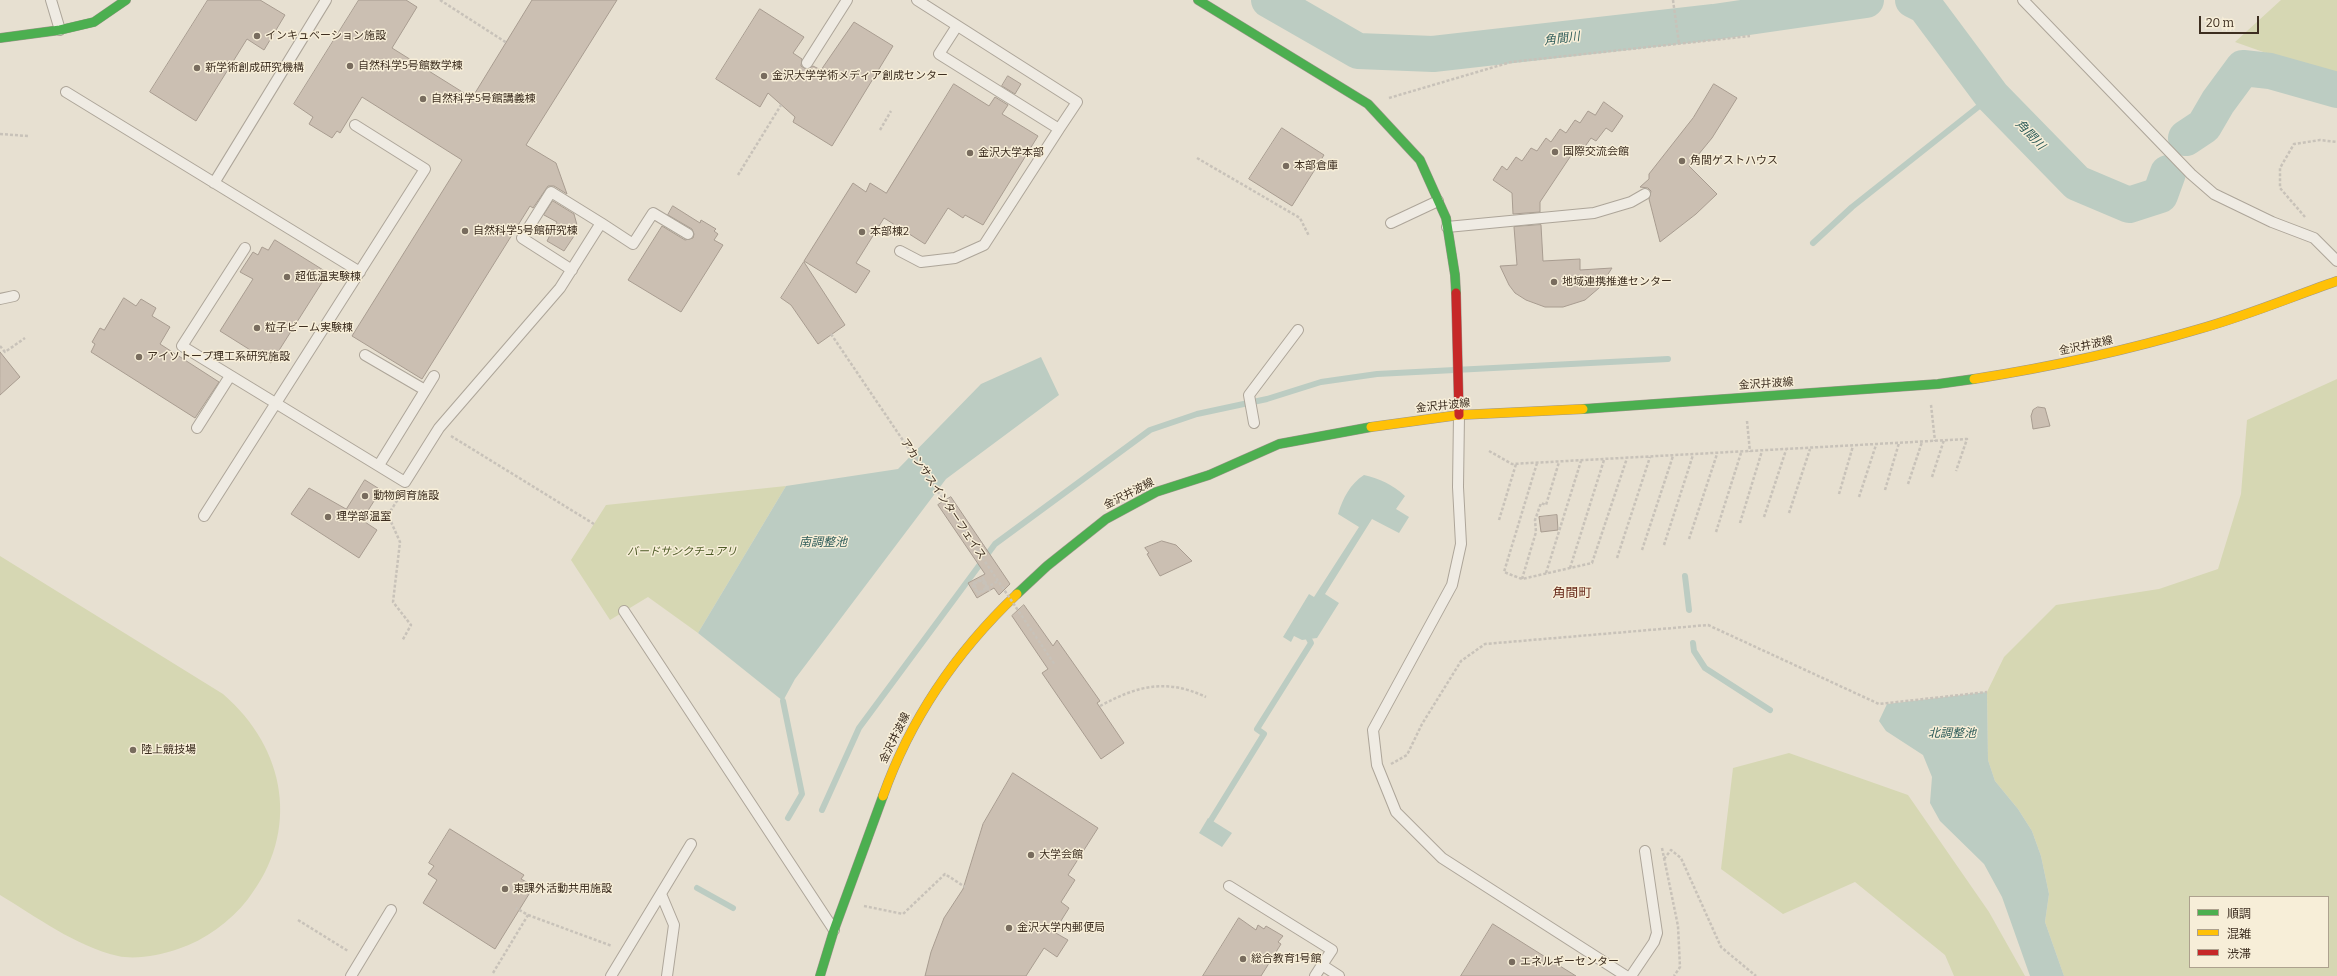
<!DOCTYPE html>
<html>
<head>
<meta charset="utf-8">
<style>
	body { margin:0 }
	#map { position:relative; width:2337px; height:976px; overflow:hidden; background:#e7e0d1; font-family:Bitter,"Noto Sans JP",serif }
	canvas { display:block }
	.legend { position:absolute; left:2189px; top:896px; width:140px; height:72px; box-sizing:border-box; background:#f7eed8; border:1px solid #ada18e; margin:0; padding:5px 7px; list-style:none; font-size:12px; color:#3d2e20 }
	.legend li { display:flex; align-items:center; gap:8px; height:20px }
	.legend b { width:20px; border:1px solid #ada18e }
	.scale { position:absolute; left:2199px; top:16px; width:60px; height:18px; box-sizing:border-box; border:2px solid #3d2e20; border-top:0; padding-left:5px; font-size:12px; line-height:14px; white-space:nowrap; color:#3d2e20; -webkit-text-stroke:3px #f7eed8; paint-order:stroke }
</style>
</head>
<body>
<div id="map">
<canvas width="2337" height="976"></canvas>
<ul class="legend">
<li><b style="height:5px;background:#4caf50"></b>順調</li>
<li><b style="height:5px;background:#ffc107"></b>混雑</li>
<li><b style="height:5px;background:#c62828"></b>渋滞</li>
</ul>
<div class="scale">20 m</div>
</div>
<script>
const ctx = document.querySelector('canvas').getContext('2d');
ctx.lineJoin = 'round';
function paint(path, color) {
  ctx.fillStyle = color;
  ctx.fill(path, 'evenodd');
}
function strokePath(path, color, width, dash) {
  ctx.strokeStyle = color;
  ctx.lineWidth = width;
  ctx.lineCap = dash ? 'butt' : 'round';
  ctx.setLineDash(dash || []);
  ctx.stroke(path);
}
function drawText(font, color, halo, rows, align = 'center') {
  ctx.font = font + ' Bitter,"Noto Sans JP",serif';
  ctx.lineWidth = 3;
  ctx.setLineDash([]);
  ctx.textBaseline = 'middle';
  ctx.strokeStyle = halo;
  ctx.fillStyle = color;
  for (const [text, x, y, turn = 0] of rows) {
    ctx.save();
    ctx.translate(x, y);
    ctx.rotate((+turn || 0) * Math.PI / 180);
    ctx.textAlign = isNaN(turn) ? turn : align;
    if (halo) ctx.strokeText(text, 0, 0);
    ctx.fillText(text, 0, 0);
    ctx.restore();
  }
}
paint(new Path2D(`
	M2281 0H2337V75L2300 65 2235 42Z
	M2337 379V976H2064L2045 922 2049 894 2041 856 2032 831 2018 809 1995 781 1988 760 1987 692 2004 657 2056 605 2159 589 2218 569 2241 494 2247 420ZM2190 897H2328V967H2190Z
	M786 486 698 633 648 597 610 620 571 560 606 505Z
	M0 556 223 694C286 748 301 831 248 899 230 922 205 940 178 949 160 955 136 960 118 956 75 946 37 917 0 895Z
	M1789 753 1908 795 1989 912 2025 976H1954L1945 955 1855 882 1783 914 1721 869 1733 768Z`), '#d6d7b3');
paint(new Path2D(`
	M1041 357 1059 395 946 479 795 679 783 701 698 633 786 486 898 469 981 384Z
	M1364 475C1380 479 1392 484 1405 496L1396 509 1409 517 1399 533 1372 519 1325 594 1339 603 1317 638 1302 640 1294 636 1291 642 1283 637 1309 594 1314 597 1359 527 1338 514C1343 498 1350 484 1364 475Z
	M1987 692 1988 760 1995 781 2018 809 2032 831 2041 856 2049 894 2045 922 2064 976H2030L2002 897 1984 864 1940 821 1930 803 1932 777 1923 755 1886 731 1879 721 1887 704Z
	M1208 818 1232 833 1222 847 1199 833Z`), '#bcccc2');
strokePath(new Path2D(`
	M1813 243 1852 207 1992 96
	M1685 576 1689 610
	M1693 643 1694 651 1705 668 1770 710
	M783 701 802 794 788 818
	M822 810 859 728 995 544 1150 430 1197 414 1267 399 1321 382 1377 374 1668 359
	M1211 820 1264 734 1257 729 1311 643 1309 639
	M697 888 733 908`), '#bcccc2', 6);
strokePath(new Path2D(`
	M1269 0 1358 51 1433 54 1714 22 1866 0
	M1913 0 1925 6 1992 96 2077 183 2129 205 2160 195 2168 173
	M2186 138 2204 126 2218 102 2243 68 2270 71 2337 90`), '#bcccc2', 36);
const building = new Path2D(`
	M208 0H260L285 15 264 50 247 39 196 121 150 92Z
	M359 0H406L417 7 392 48 472 98 532 0H617L526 145 556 163 567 194 554 186H548L533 208 530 206 422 379 352 336 462 160 362 97 340 133 337 131 332 138 309 124 313 117 294 104Z
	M760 9 804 37 793 53 802 59 801 66 806 69 813 66 821 70 854 22 893 46 832 146 793 122 795 117 768 93 760 107 716 79Z
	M1008 76 1021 84 1015 94 1002 86Z
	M954 84 989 106 995 97 1008 105 1002 114 1038 136 983 225 965 215 963 218 948 208 925 244 884 218 856 263 870 271 856 293 804 261 853 183 866 192 870 183 886 193Z
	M1714 84 1737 98 1712 138 1689 166 1717 194 1696 214 1660 242 1649 199 1651 191 1648 188 1640 187 1649 179V174L1693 118Z
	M1604 102 1623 116 1612 132 1606 128 1596 141 1591 138 1581 152 1576 148 1540 202V212L1513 214 1512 193 1493 180 1502 166 1507 170 1516 157 1522 161 1531 148 1537 151 1546 138 1551 142 1560 129 1566 133 1575 120 1580 123 1588 111 1595 115Z
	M1282 128 1324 155 1292 206 1249 179Z
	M553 201 574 214 577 225 574 236 564 251 547 241 557 222 544 215Z
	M673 206 700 223 701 220 716 229 714 231 718 234 714 240 723 245 681 312 628 280 662 226 685 240 693 238 694 234 692 229 668 215Z
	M1541 225 1543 261 1580 259V270L1612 268 1599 288 1585 300 1563 307H1545L1526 300 1515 293 1509 285 1500 266 1517 265 1514 227Z
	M275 240 328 273 271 363 220 331 253 279 240 272 253 252 258 255 262 247 268 250Z
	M804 262 845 325 818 344 791 305 781 298Z
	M124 298 136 306 141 299 156 308 152 316 170 327 160 344 219 382 195 418 91 352 95 344 92 342 100 328 104 330Z
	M0 352 20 377 0 395Z
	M2038 407 2045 408 2050 426 2033 429 2031 416 2033 410Z
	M365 480 381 490 362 520 377 530 359 558 291 514 309 488 346 509Z
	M951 497 1010 584 999 595 994 588 977 598 968 583 985 574 938 505Z
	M1557 515 1558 530 1541 532 1539 517Z
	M1162 541 1176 545 1192 561 1160 576 1147 554 1149 553 1145 548Z
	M1024 605 1053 646 1057 640 1100 701 1097 703 1124 743 1101 759 1042 673 1048 669 1012 616Z
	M1013 773 1098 828 1068 875 1075 880 1061 902 1069 908 1054 932 1068 940 1057 957 1044 948 1026 976H925L931 952 944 918 963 889 983 824Z
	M450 829 524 875 521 879 534 886 495 949 423 903 437 880 428 874 434 866 429 863Z
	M1239 918 1256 930 1258 925 1264 929 1266 926 1283 936 1278 942 1281 944 1261 976H1203Z
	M1493 924 1531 948 1576 976H1461Z`);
paint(building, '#cbbfb2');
strokePath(building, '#a89c90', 1);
const lane = new Path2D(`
	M51 0 60 30
	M917 0 1077 102 1059 129 939 54 957 26
	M2023 0 2191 174 2214 194 2272 222 2314 238 2337 261
	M807 63 847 0
	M66 92 360 272
	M214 183 326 0
	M1391 223 1438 201
	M1447 227 1594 213 1631 202 1645 194
	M245 248 182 346 405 482 439 428 560 288 601 223 633 244 653 213 688 234
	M900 251 921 262 955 258 984 245 1059 129
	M572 270 522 238 551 192 601 223
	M0 299 14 296
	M365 355 425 390
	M1459 415 1458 487 1461 544 1452 585 1373 730 1377 765 1396 812 1442 858 1626 976
	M1254 423 1249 395 1298 330
	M197 428 230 376
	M379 465 434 376
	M204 516 425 169 355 125
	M624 611 834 930
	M1229 886 1332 950 1322 965
	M661 894 674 925 667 976
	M351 976 391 910
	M611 976 691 844
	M1315 976 1322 965 1339 976
	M1631 976 1654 942 1657 933 1645 851`);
const fast = new Path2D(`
	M1198 0 1368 104 1420 160 1446 218 1455 275 1456 293
	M0 38 60 30 94 22 126 0
	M1583 409 1938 384 1974 379
	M1017 594 1047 566 1106 519 1156 492 1209 475 1279 444 1371 427
	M820 976 834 930 883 796`);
const slow = new Path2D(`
	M1974 379C2050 367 2125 351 2199 329 2246 316 2291 297 2337 281
	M1371 427 1459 415 1583 409
	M883 796C911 717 956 652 1017 594`);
const jam = new Path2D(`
	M1456 293 1459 415`);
strokePath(lane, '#ada599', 12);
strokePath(fast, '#9c958a', 10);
strokePath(slow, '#9c958a', 10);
strokePath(jam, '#9c958a', 10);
strokePath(new Path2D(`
	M440 0 507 43
	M1673 0 1679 44
	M1389 98 1511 62 1750 36
	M880 130 891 111
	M0 134 28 136
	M1197 158 1300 218 1309 236
	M738 175 781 105
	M2305 217 2280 188V168L2294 144 2320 140 2337 142
	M0 346 5 352 25 338
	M1931 405 1935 441
	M1747 421 1750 452
	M451 436 594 524
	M1489 451 1512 464 1967 439 1956 471
	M1537 463 1504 572 1522 579 1592 563 1627 458
	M1932 477 1944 440
	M1908 484 1922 442
	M1885 490 1899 443
	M1839 494 1853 446
	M400 496 388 515 400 542 393 602 411 625 402 641
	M1859 497 1876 445
	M1789 513 1810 449
	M1764 517 1786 450
	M1499 520 1516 464
	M1740 523 1762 451
	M1716 532 1741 453
	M1689 539 1717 454
	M1664 545 1693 455
	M1642 550 1673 456
	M1617 558 1650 457
	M1570 568 1604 460
	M1546 573 1581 461
	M1522 579 1536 532 1535 520 1541 503 1546 505 1559 462
	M986 588 978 593 974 584 982 580 987 589 978 593 973 584 983 579 988 589 978 594 972 584 983 578 990 591
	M1100 706C1137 686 1166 678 1206 697
	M1391 764 1407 755 1422 724 1461 661 1485 644 1708 625 1879 704 1987 692
	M1662 848 1678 926 1680 967 1674 976
	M1664 859 1671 850 1681 858 1721 947 1756 976
	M864 906 903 914 945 874 965 887
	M528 915 612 946
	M298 920 348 951
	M493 973 528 915 516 908`), '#c8c2b9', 2.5, [3, 2]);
strokePath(lane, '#efebe3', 10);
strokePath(fast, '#4caf50', 9);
strokePath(slow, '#ffc107', 9);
strokePath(jam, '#c62828', 9);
strokePath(new Path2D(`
	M831 334 1055 665
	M986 588 998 581`), '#c8c2b9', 2.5, [3, 2]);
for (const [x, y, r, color] of [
	[257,36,4,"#786c5e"],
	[350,66,4,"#786c5e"],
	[197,68,4,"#786c5e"],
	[764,76,4,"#786c5e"],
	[423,99,4,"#786c5e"],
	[1555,152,4,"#786c5e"],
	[970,153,4,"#786c5e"],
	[1682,161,4,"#786c5e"],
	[1286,166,4,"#786c5e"],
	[465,231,4,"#786c5e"],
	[862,232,4,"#786c5e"],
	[287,277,4,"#786c5e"],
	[1554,282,4,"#786c5e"],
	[257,328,4,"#786c5e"],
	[139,357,4,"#786c5e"],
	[365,496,4,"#786c5e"],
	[328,517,4,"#786c5e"],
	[133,750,4,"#786c5e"],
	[1031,855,4,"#786c5e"],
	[505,889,4,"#786c5e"],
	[1009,928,4,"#786c5e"],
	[1243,959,4,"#786c5e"],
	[1512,962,4,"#786c5e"]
]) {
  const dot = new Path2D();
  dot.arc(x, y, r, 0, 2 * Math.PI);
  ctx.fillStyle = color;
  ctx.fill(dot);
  strokePath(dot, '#f7eed8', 1.5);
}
drawText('11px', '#3d2e20', '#f7eed8', [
	["インキュベーション施設",265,36],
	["自然科学5号館数学棟",358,66],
	["新学術創成研究機構",205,68],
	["金沢大学学術メディア創成センター",772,76],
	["自然科学5号館講義棟",431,99],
	["国際交流会館",1563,152],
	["金沢大学本部",978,153],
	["角間ゲストハウス",1690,161],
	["本部倉庫",1294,166],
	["自然科学5号館研究棟",473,231],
	["本部棟2",870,232],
	["超低温実験棟",295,277],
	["地域連携推進センター",1562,282],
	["粒子ビーム実験棟",265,328],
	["アイソトープ理工系研究施設",147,357],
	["動物飼育施設",373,496],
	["理学部温室",336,517],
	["陸上競技場",141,750],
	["大学会館",1039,855],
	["東課外活動共用施設",513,889],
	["金沢大学内郵便局",1017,928],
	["総合教育1号館",1251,959],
	["エネルギーセンター",1520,962]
], 'left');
drawText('11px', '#3d2e20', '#f7eed8', [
	["金沢井波線",2086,346,-12],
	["金沢井波線",1766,384,-4],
	["金沢井波線",1443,406,-6],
	["金沢井波線",1129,494,-27],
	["アカンサスインターフェイス",943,499,56],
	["金沢井波線",895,738,-64]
]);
drawText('italic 11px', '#4d5a26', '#f7eed8', [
	["バードサンクチュアリ",682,552]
]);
drawText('italic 12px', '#2f5d5a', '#f7eed8', [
	["角間川",1562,39,-7],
	["角間川",2030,135,46],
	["南調整池",823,543],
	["北調整池",1952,734]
]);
drawText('13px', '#6b2e1e', '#f7eed8', [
	["角間町",1572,593]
]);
</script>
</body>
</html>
